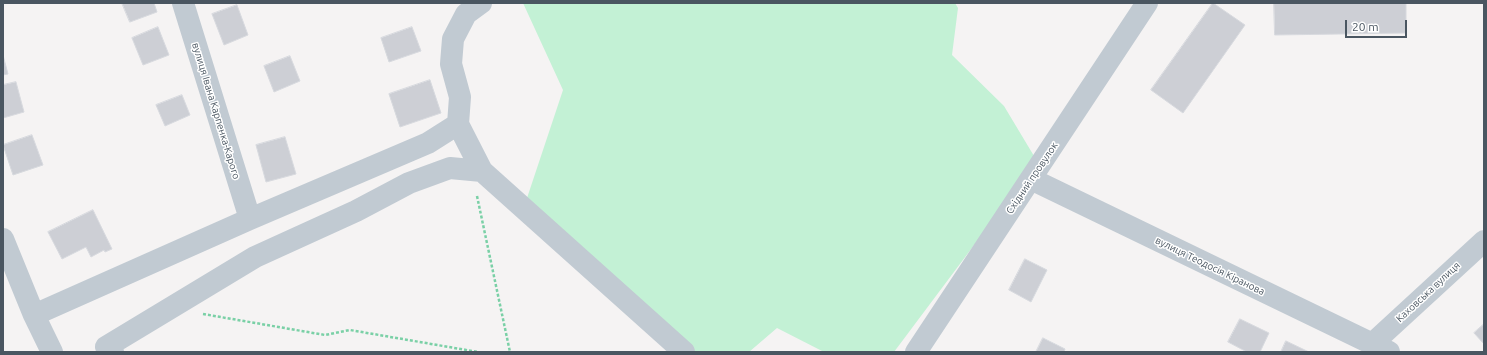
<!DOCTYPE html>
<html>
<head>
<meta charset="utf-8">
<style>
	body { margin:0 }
	#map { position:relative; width:1487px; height:355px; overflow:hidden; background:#f5f3f3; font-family:Ubuntu,sans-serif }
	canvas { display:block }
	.frame { position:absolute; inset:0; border:4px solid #4a5661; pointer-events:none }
	.scale { position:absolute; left:1345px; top:20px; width:62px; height:18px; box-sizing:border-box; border:2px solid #4a5661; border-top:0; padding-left:5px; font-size:12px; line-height:14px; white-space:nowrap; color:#4a5661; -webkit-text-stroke:3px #fff; paint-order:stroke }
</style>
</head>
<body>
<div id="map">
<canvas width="1487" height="355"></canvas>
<div class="frame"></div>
<div class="scale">20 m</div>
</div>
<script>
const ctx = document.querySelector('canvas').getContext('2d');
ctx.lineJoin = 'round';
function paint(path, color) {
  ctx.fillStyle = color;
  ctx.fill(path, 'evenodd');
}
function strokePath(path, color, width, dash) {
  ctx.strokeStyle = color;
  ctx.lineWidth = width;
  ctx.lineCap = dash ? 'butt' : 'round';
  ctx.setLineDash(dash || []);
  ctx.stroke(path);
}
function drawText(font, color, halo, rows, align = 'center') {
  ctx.font = font + ' Ubuntu,sans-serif';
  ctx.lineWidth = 3;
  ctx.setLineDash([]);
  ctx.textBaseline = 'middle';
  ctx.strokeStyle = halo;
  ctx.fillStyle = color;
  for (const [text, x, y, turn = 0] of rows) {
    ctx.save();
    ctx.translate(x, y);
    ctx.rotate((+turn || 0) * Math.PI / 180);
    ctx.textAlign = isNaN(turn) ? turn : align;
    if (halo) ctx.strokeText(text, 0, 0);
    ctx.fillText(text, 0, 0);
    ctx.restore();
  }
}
paint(new Path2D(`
	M523 3H955L958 8 952 55 1004 106 1037 161 894 352H824L777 328 749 352H694L526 201 563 90Z`), '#c3f1d5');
const building = new Path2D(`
	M122 3H154L157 12 130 22Z
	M1213 3 1245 25 1183 113 1151 90Z
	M1274 3H1406V33L1275 35Z
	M237 5 248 35 224 45 212 14Z
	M158 27 169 55 143 65 132 38Z
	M412 27 421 51 389 62 381 38Z
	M3 55 8 74 3 75Z
	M290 56 300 81 274 92 264 66Z
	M430 80 441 113 400 127 389 94Z
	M16 82 24 112 3 118V85Z
	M182 95 190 115 165 126 156 105Z
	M32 135 43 165 13 175 3 145Z
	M285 137 296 174 266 182 256 145Z
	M93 210 112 249 105 252 104 250 91 257 86 247 62 259 48 232Z
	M1025 259 1047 270 1031 302 1009 290Z
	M1240 319 1269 333 1260 352H1247L1228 342Z
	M1484 324V344L1474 333Z
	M1043 338 1065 349 1064 352H1036Z
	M1286 341 1309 352H1281Z`);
paint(building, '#cdcfd5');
strokePath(building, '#d7d9de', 1);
strokePath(new Path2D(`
	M477 196 510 352
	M203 314 325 335 350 330 478 352`), '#7ad0a6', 2.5, [3, 2]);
strokePath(new Path2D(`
	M183 3 250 219
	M458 124 482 171 684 352
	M458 124 460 97 451 64 453 39 466 14 481 3
	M1031 179 1389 352
	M3 239 34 315 52 352
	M34 315 250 219 428 143 458 124
	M1372 344 1484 241
	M113 352 106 347 255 257 356 211 409 183 450 168 482 171
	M916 352 1147 3`), '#c1cad2', 22);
drawText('10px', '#4a5661', '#fff', [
	["вулиця Івана Карпенка-Карого",216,111,73],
	["Східний провулок",1032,178,-56],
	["вулиця Теодосія Кіранова",1210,266,26],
	["Каховська вулиця",1428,292,-43]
]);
</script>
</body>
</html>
